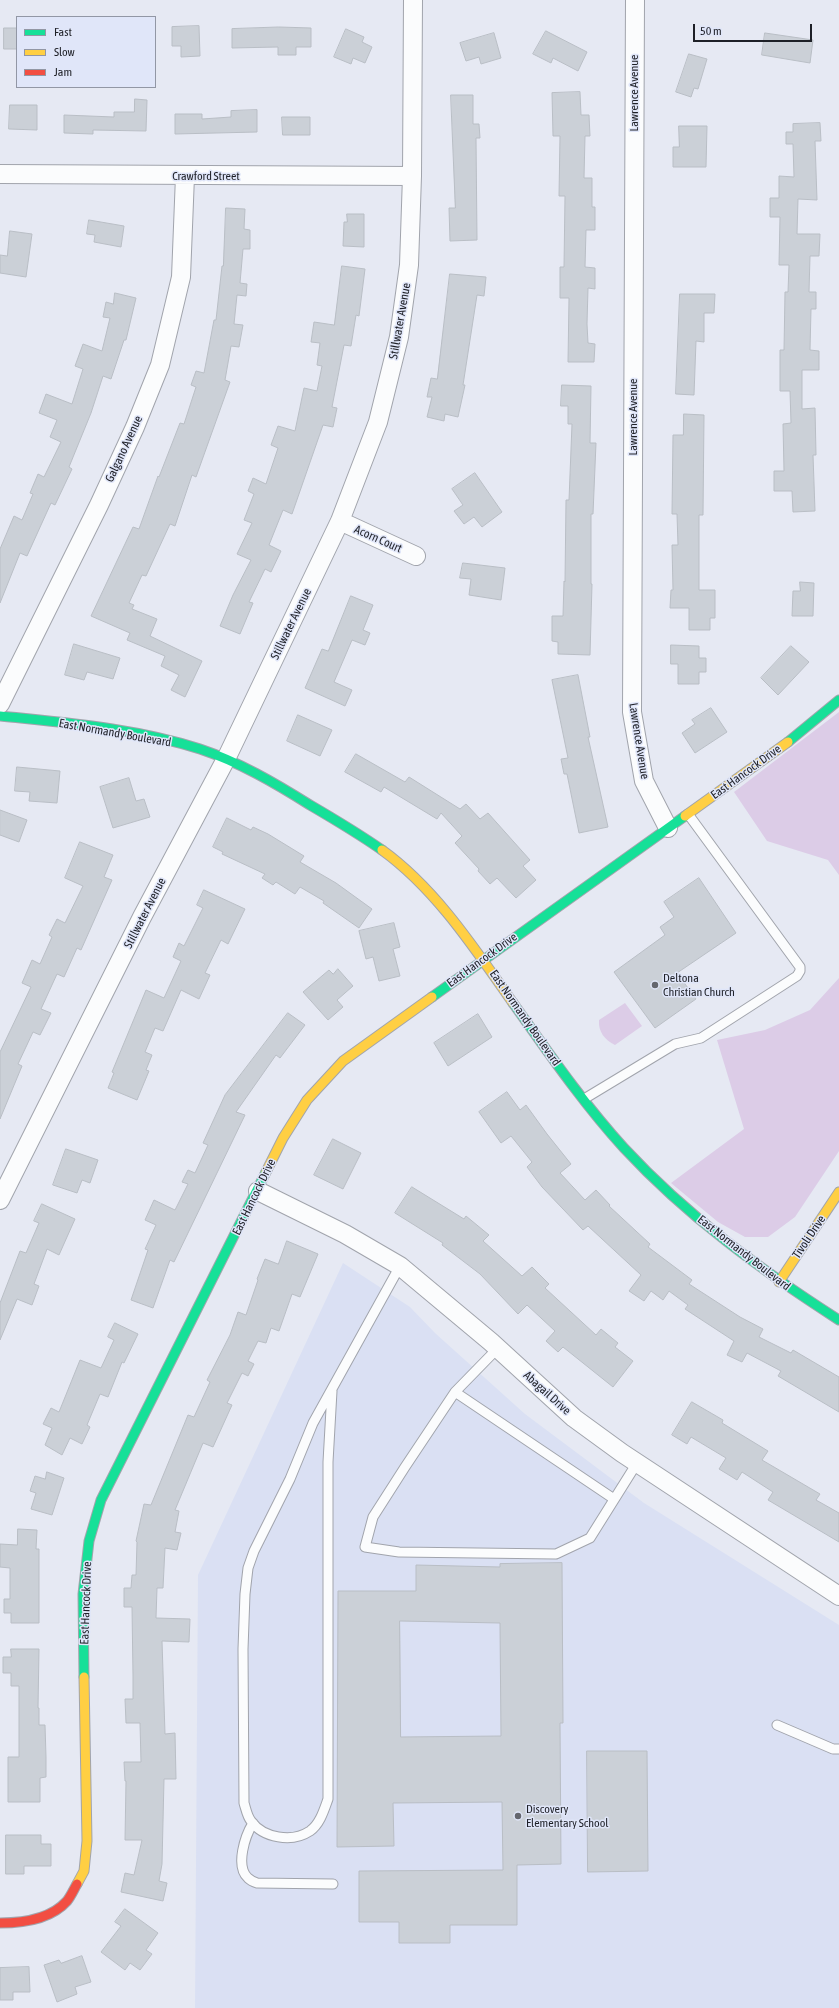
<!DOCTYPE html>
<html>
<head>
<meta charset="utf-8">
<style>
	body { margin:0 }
	#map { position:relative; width:839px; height:2008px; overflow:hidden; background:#e6e9f3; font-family:"Asap Condensed",sans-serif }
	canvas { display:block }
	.legend { position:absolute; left:16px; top:16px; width:140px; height:72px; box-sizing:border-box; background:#e0e6f9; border:1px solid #9297a5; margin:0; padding:5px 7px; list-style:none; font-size:12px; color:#1e2027 }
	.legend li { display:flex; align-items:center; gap:8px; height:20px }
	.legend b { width:20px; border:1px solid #9297a5 }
	.scale { position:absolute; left:693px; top:24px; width:119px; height:18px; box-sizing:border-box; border:2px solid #1e2027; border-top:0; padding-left:5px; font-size:12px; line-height:14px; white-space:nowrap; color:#1e2027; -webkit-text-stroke:3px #e0e6f9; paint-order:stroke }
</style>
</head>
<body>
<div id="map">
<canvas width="839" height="2008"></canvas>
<ul class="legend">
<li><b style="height:5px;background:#16e098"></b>Fast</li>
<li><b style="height:5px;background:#ffcf43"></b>Slow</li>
<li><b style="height:5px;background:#f24e42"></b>Jam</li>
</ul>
<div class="scale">50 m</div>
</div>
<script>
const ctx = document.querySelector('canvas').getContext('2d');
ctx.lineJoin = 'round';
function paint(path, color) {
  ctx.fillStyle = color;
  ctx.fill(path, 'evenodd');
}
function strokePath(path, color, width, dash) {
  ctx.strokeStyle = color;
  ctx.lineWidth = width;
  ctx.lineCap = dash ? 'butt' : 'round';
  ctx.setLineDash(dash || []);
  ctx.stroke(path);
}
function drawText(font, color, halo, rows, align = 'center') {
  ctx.font = font + ' "Asap Condensed",sans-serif';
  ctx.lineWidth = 3;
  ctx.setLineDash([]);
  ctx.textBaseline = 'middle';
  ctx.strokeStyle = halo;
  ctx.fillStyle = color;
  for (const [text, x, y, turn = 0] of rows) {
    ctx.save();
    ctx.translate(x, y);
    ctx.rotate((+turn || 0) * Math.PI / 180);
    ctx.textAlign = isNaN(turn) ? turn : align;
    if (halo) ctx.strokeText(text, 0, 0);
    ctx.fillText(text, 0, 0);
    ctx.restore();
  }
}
paint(new Path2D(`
	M343 1263 410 1307 435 1333 525 1414 644 1503 839 1625V2008H195L198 1575Z`), '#dae0f3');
paint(new Path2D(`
	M839 712V875L828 860 767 841 734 792Z
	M839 978V1151L795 1217 768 1237H745L718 1222 671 1183 744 1129 717 1040 765 1030 810 1010Z
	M625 1003 642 1026 615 1045C605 1040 598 1032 599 1020Z`), '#dccce7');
const building = new Path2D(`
	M199 26 200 56 181 57V46H172V27Z
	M279 27 311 28V47H296V55H278V47L232 48V29Z
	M4 28H17V49H4Z
	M346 29 364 37 362 42 372 47 365 63 353 58 351 64 334 57Z
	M546 31 587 52 578 71 553 58 551 63 533 54Z
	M494 33 501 58 481 64 479 57 466 61 460 43Z
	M765 33 813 40 810 63 762 55Z
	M689 54 707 59 698 89 694 88 691 97 676 92Z
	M580 92 581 115H589L590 136H585L584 178H592V207H595V230H586L585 267 595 268V289L588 288 587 324 588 343 595 344 594 362H568L569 298H560V267H564L565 196H559L560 136H553L552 93Z
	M451 95H473V124H479L480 138H476L477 240 450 241 449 208H455Z
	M135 99 147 100 146 131 93 130V134L64 133V115L114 117V112H134Z
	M10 105H37V130L9 129Z
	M257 110V132L175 134V114H202V119L231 117V111Z
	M282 117H310V135H283Z
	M820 123 821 141H815L817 200 798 199 797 234H820L819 256H810L809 292H816V309H811L810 350 819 351V370H802V409L815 408 816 455H813L815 511 793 512 792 491H774V471H784L783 424 791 423 790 391H780V350H784L785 292H788L789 265H779L780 217H770V198H779V176L794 177 793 144H786V132H793V124Z
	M679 126H707L706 167H673V147H679Z
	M226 208 245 209 244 229 250 230V249H243L240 283 247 284 246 296 237 295 234 324 243 325 239 347 231 346 225 380 230 382 196 477 192 475 175 526 170 524 146 576 142 575 129 603 134 605 132 609 157 619 150 636 202 661 185 697 171 690 179 675 161 666 165 656 127 640 130 633 91 616 133 527 139 529 158 476 159 477 180 423 184 424 196 387 191 385 196 371 204 373 214 320H216L222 266H223Z
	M347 214H364V247L343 246 344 222H347Z
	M89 220 124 226 121 247 94 242 95 235 87 234Z
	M10 231 32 234 26 277 0 273V255L7 256Z
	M342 266 365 269 359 316 356 315 351 346 344 345 332 407 337 408 333 427 323 425 292 514 283 510 269 545 281 551 271 572 265 569 249 602 253 603 240 634 220 626 233 595 251 560 237 554 252 523 244 520 254 494 248 491 253 478 266 484 278 448 271 445 278 426 295 431 304 388 317 391 322 366 317 365 320 343 311 342 314 322 334 325Z
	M450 274 486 277 484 296 477 295 463 385H465L458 417 445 414 444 421 427 417 432 397H427L431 378 437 379Z
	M115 293 136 298 126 340H124L111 379 103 376 91 413 69 467 72 469 55 505 51 503 27 556 20 553 0 603V549L14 516 22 520 33 494 30 493 38 474 44 477 61 442 50 437 57 420 39 413 46 394 72 404 83 369 75 366 83 344 102 351 110 318 103 317 106 302 113 304Z
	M680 294H715L714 313H704V342L696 341 694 395 676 394Z
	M562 385 591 386 590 443H596L593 514H591V584H592L590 655 558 654V642L552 641V616H563L564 581 565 582 566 500H569L572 424H568V406H561Z
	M684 414 704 415 703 515H699V590H715V618H710V630H689V608H670L671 590H673L672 545H678L677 514H672L673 435H683Z
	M475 473 502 512 482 527 474 517 464 524 454 511 463 505 452 489Z
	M463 563 505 568 501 600 469 595 471 579 460 578Z
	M800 582 814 583 813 616H792L793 591H800Z
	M351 596 373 605 363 630 370 633 365 645 352 640 334 682 352 690 345 706 305 688 322 649 328 651Z
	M74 644 120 658 113 679 87 672 84 680 65 675Z
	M671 645 699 646V658H706V672H699V684H678V664H671Z
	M791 646 809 662 778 695 761 678Z
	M578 675 590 737H588L608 827 579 833 567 774H564L561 759 568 758 552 680Z
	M711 708 727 732 695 753 682 733 695 724 692 720Z
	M298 715 332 730 320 756 287 741Z
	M356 754 405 782 409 777 460 809 466 804 480 819 488 813 530 860 523 866 536 880 516 898 497 878 490 884 478 871 479 869 455 843 462 836 441 813 437 819 384 787 381 792 345 772Z
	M17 767 60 771 57 803 29 801 30 792 15 791Z
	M129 778 136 801 144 799 150 817 113 828 100 787Z
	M0 810 27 820 19 842 0 835Z
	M227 818 251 830 253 827 268 834 304 856 300 862 336 883 372 909 359 928 323 903 324 901 300 887 295 894 276 882 273 885 262 878 265 874 222 854 223 852 213 847Z
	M80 842 113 855 104 877 112 880 81 950 77 948 64 977 57 974 41 1009 51 1013 40 1035 33 1032 18 1064 22 1066 0 1119V1052L31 987 22 983 32 960 40 964 52 937 49 935 57 919 65 923 83 886 65 878Z
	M699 878 736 933 677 973 696 999 655 1028 614 972 665 935 660 927 674 917 664 902Z
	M204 890 245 909 228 944 221 940 205 973 210 975 199 999 181 990 163 1031 155 1028 145 1052 152 1055 146 1070 149 1071 137 1100 108 1088 114 1073 112 1072 146 990 164 998 181 961 173 957 179 943 184 946 203 908 197 905Z
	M394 923 400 947 393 949 400 976 379 981 373 957 366 959 359 931Z
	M338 969 353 986 337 1000 343 1007 328 1020 303 992 329 970 333 974Z
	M288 1013 305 1025 280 1058 276 1055 236 1112 245 1115 174 1262 170 1260 153 1308 131 1300 148 1250 145 1249 156 1225 145 1220 154 1200 175 1210 188 1184 182 1182 188 1170 195 1173 208 1145 203 1143 225 1095Z
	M478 1014 492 1037 448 1066 434 1043Z
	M507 1092 520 1110 526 1105 547 1134 571 1164 560 1173 585 1200 596 1190 610 1205 609 1206 650 1244 648 1247 692 1280 689 1284 740 1317 763 1329 759 1337 791 1353 793 1350 839 1377V1412L778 1376 781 1371 747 1353 742 1362 727 1355 734 1341 685 1309 688 1305 669 1291 663 1300 651 1291 644 1301 629 1291 641 1275 588 1226 583 1230 542 1187 527 1167 532 1162 511 1136 501 1143 479 1112Z
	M333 1139 361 1153 343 1189 314 1175Z
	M66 1149 98 1160 90 1183 82 1180 77 1193 53 1185Z
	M412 1187 464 1219 466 1216 489 1235 483 1241 522 1276 532 1267 549 1284 545 1288 596 1335 601 1329 618 1343 615 1347 633 1361 613 1387 563 1347 558 1352 546 1341 555 1331 527 1305 518 1314 480 1274 442 1245 443 1243 395 1213Z
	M42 1204 75 1219 59 1255 47 1249 34 1284 39 1286 32 1305 17 1299 0 1340V1303L20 1251 26 1253 39 1223 34 1221Z
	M287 1241 318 1254 300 1297 292 1294 279 1331 271 1328 266 1343 258 1341 248 1361 254 1364 248 1376 242 1373 227 1403 232 1405 213 1447 203 1443 175 1510 179 1511 175 1532 181 1533 177 1550 165 1548 163 1588H157L156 1618 190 1619 189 1642 162 1641 165 1734 175 1733 176 1779H164L162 1864 159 1881 167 1883 163 1901 121 1892 125 1873 134 1875 142 1840H125L126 1781H125L124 1762H141L140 1723H126L125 1699H133V1676L132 1607H124V1588H131L132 1575H136L137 1542 136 1541 144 1504 151 1505 188 1415 194 1417 210 1382 207 1380 230 1335 238 1312 246 1315 258 1280 257 1279 265 1259 278 1264Z
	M115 1323 138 1334 124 1363 122 1362 108 1397 100 1394 87 1425 90 1427 82 1444 70 1438 62 1455 45 1445 52 1428 43 1424 51 1408 59 1412 80 1360 101 1368 114 1340 108 1337Z
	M692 1402 723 1420 722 1423 768 1451 762 1460 820 1494 816 1500 839 1513V1542L768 1500 773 1492 742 1472 737 1480 719 1469 726 1458 691 1437 687 1444 672 1435Z
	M47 1472 64 1478 52 1515 31 1509 36 1493 30 1491 35 1476 45 1479Z
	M18 1529 37 1530 36 1549H39V1623H11V1613H4V1599H10V1568L0 1567V1544L17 1545Z
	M562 1563 563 1723H560L561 1864 517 1865V1925H450V1943H399V1922H359V1871L503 1870 502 1802 393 1803 394 1846 337 1847 338 1591H416V1565L500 1567V1564ZM400 1621 500 1623 501 1736 401 1737Z
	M11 1649H39L38 1708H39V1725H45L46 1757V1777L40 1778V1802H8V1757H19V1686H11V1673H3V1657H11Z
	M587 1751H647L648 1871 588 1872Z
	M6 1835H41V1844H51V1866H24V1874H6Z
	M125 1909 158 1933 146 1950 152 1954 140 1970 130 1963 125 1970 101 1952 121 1926 115 1922Z
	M82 1956 91 1982 75 1987 77 1994 57 2002 44 1965 59 1960 61 1963Z
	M29 1967 30 1992H13V2000H0V1968Z`);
paint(building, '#cbd0d7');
strokePath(building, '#b9bec5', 1);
const lane = new Path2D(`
	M584 1099 675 1044 701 1038 797 976 800 971V967L688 814
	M498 1348 455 1392 405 1467 373 1517 365 1547 399 1552 556 1554 590 1538 637 1463
	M332 1391 328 1462V1799C324 1810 320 1824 310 1831 292 1843 263 1838 251 1821 247 1816 246 1809 244 1803L243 1649 245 1594 248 1568 254 1551 290 1479 313 1423 400 1266
	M455 1392 614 1499
	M777 1725 833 1749H839
	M253 1823C245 1836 235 1866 248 1878 250 1880 254 1882 257 1883L333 1884`);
const street = new Path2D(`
	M635 0 632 712 644 781 668 828
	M0 174 412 176
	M340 521 416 556
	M0 704 99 505 135 427 160 365 181 277 185 176
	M258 1191 345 1234 400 1266 491 1342 574 1418 622 1453 839 1596
	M0 1200 142 917 226 759 340 521 378 422 399 337 409 265 412 176 413 0`);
const fast = new Path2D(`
	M0 716C67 723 135 728 200 749 239 762 275 783 310 805 334 819 359 834 382 850
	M788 742 839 700
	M432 997 685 816
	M513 1003C548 1052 583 1103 624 1148 687 1216 761 1270 839 1320
	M84 1677 83 1594 89 1541 101 1500 266 1172`);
const slow = new Path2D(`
	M685 816 788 742
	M382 850C436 889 475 949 513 1003
	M266 1172 283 1138 307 1100 343 1061 432 997
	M779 1282 839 1192
	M77 1884 84 1871 87 1841 84 1677`);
const jam = new Path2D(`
	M0 1923C22 1923 51 1919 67 1901 71 1896 74 1889 77 1884`);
strokePath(lane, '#a1a4ac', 11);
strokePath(street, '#a1a4ac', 20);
strokePath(fast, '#a1a4ac', 11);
strokePath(slow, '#a1a4ac', 11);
strokePath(jam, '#a1a4ac', 11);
strokePath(lane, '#fbfcfd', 9);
strokePath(street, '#fbfcfd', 18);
strokePath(fast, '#16e098', 9);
strokePath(slow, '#ffcf43', 9);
strokePath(jam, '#f24e42', 9);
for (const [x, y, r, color] of [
	[655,985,4,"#64666e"],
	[518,1816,4,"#64666e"]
]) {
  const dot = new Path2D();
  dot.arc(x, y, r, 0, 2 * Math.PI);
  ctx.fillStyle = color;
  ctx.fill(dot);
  strokePath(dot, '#e0e6f9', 1.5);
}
drawText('12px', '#1e2027', '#e0e6f9', [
	["Lawrence Avenue",634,93,-90],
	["Crawford Street",206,176],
	["Stillwater Avenue",400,321,-80],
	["Lawrence Avenue",633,417,-90],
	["Galgano Avenue",124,449,-65],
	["Acorn Court",378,539,24],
	["Stillwater Avenue",291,624,-64],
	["East Normandy Boulevard",115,733,10],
	["Lawrence Avenue",639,741,81],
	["East Hancock Drive",746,772,-36],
	["Stillwater Avenue",145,913,-63],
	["East Hancock Drive",482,960,-36],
	["East Normandy Boulevard",525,1018,55],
	["East Hancock Drive",254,1197,-64],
	["Tivoli Drive",809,1237,-56],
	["East Normandy Boulevard",744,1253,38],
	["Abagail Drive",547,1393,42],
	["East Hancock Drive",86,1603,-88]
]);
drawText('12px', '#1e2027', '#e0e6f9', [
	["Deltona",663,978],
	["Christian Church",663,992],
	["Discovery",526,1809],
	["Elementary School",526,1823]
], 'left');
</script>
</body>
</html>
